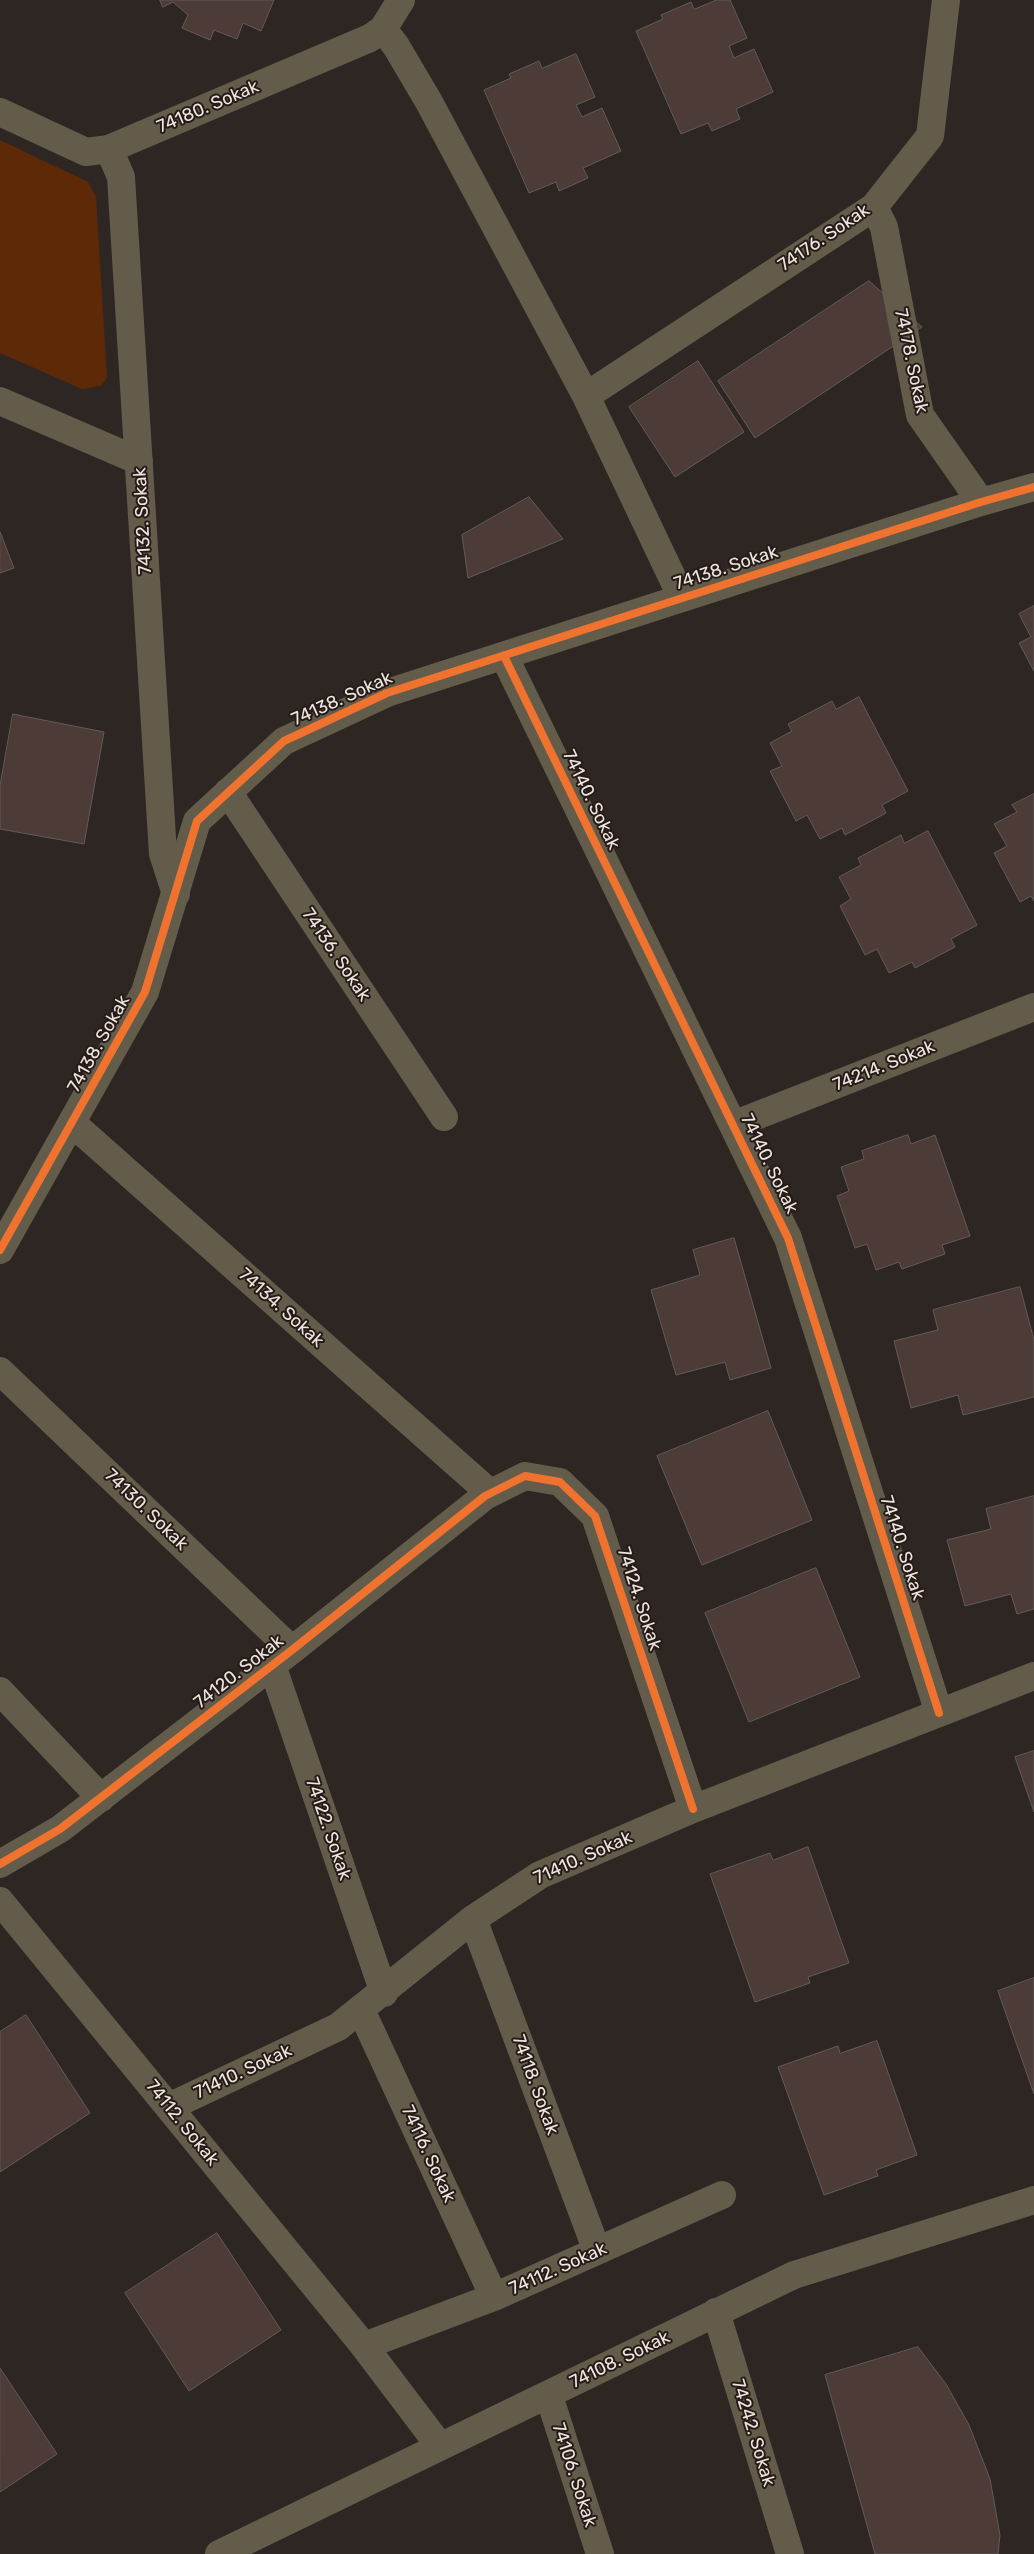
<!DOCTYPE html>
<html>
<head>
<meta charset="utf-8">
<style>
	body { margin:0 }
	canvas { display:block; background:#2d2623 }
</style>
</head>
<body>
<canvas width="1034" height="2554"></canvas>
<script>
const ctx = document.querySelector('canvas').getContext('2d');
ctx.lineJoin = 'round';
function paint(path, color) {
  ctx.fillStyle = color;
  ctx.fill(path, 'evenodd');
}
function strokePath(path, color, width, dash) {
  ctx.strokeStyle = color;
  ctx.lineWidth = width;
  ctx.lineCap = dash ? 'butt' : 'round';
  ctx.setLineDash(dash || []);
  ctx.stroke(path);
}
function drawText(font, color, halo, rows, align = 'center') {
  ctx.font = font + ' Rubik,sans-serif';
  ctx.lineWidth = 4;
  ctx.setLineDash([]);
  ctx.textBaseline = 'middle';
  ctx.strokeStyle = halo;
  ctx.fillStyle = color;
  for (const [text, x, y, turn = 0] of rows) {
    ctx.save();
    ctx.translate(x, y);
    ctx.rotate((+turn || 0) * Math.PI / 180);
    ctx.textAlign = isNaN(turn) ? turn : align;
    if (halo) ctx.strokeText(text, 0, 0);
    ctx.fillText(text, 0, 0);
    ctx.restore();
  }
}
paint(new Path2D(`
	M0 140 88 182 96 197 107 378 101 386 82 389 0 353Z`), '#5d2907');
const building = new Path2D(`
	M160 0H274L261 31 243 23 237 39 214 30 210 40 182 28 188 15 173 2 163 7Z
	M717 0H730L747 38 729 46 734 58 754 49 773 92 736 109 740 119 712 131 708 123 681 134 636 31 663 19 661 15 691 2 694 9Z
	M576 54 595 97 576 105 582 117 602 108 621 151 583 168 588 178 559 191 556 182 529 193 484 90 511 78 509 74 539 61 542 68Z
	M869 281 922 327 755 438 718 381Z
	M698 361 744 432 675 477 629 407Z
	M529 497 563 539 468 578 462 535Z
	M0 532 14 568 0 573Z
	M1034 606V671L1019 643 1031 637 1019 614Z
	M859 697 908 791 882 805 886 813 845 835 842 828 820 839 807 815 796 821 770 771 782 766 770 743 792 731 788 724 832 701 836 709Z
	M13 714 104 732 84 844 0 829V786Z
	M1034 794V901L1031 896 1020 902 994 853 1007 846 994 824 1017 812 1012 805Z
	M928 831 977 925 951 939 955 947 915 968 912 962 889 973 877 949 865 955 840 906 851 899 839 877 861 865 858 858 901 835 904 843Z
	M908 1135 911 1144 935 1135 970 1236 942 1245 945 1254 902 1269 899 1262 876 1270 867 1244 855 1248 837 1196 849 1191 841 1167 864 1159 862 1151Z
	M734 1238 771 1368 730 1380 725 1362 676 1375 651 1290 700 1275 693 1250Z
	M1020 1287 1034 1340V1397L963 1415 958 1395 911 1408 894 1341 938 1330 933 1310Z
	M768 1411 812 1520 702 1565 657 1456Z
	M1034 1496V1609L1017 1614 1011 1594 965 1606 947 1540 991 1529 986 1509Z
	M816 1568 860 1677 749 1722 705 1613Z
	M1034 1751V1812L1015 1757Z
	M808 1847 849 1963 808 1977 810 1983 755 2002 710 1874 770 1853 773 1860Z
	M1034 1978V2094L998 1991Z
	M26 2015 90 2113 0 2172V2032Z
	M877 2041 917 2155 876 2170 878 2176 824 2195 778 2067 838 2046 840 2053Z
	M217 2233 281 2330 189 2391 125 2293Z
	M918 2347 946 2384 969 2425 990 2479 1000 2535 998 2554H875L825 2375Z
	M0 2368 57 2454 0 2492Z`);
paint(building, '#4d3b38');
strokePath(building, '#615b59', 1);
strokePath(new Path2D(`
	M383 29 396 46 429 102 586 396 682 598
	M0 112 86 152 109 149 370 38 383 29 401 0
	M109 149 121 177 163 854 176 894
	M874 207 884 227 920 415 981 502
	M586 396 874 207 930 136 946 0
	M0 401 139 461
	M504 656 788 1238 939 1713
	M228 792 444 1117
	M72 1123 490 1493
	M733 1125 1034 1007
	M0 1250 145 992 197 821 284 741 387 693 981 502 1034 487
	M0 1371 292 1650
	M272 1665 384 1993
	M0 1691 101 1798
	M0 1864 60 1829 292 1650 485 1496 525 1476 560 1482 595 1516 693 1809
	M0 1901 364 2346 439 2445
	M473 1919 597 2251
	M361 2010 494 2297
	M169 2107 338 2027 473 1919 540 1875 693 1809 1034 1676
	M716 2312 790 2554
	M364 2346 494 2297 722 2195
	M549 2396 600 2554
	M219 2554 794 2275 1034 2200`), '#635c4b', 28);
strokePath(new Path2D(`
	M504 656 788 1238 939 1713
	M0 1250 145 992 197 821 284 741 387 693 981 502 1034 487
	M0 1864 60 1829 292 1650 485 1496 525 1476 560 1482 595 1516 693 1809`), '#ef722f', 8);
drawText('18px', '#ede5e1', '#271b16', [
	["74180. Sokak",208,107,-23],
	["74176. Sokak",824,238,-34],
	["74178. Sokak",911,361,78],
	["74132. Sokak",143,521,-93],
	["74138. Sokak",726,568,-18],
	["74138. Sokak",342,699,-24],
	["74140. Sokak",591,800,64],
	["74136. Sokak",336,955,56],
	["74138. Sokak",99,1044,-61],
	["74214. Sokak",884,1066,-22],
	["74140. Sokak",769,1164,64],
	["74134. Sokak",281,1308,42],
	["74130. Sokak",146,1510,44],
	["74140. Sokak",902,1548,72],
	["74124. Sokak",639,1599,72],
	["74120. Sokak",239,1672,-38],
	["74122. Sokak",328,1829,71],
	["71410. Sokak",583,1858,-24],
	["71410. Sokak",243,2072,-25],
	["74118. Sokak",535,2085,70],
	["74112. Sokak",182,2123,51],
	["74116. Sokak",428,2154,65],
	["74112. Sokak",558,2269,-24],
	["74108. Sokak",620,2360,-26],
	["74242. Sokak",753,2433,73],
	["74106. Sokak",574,2475,72]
]);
</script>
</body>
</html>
